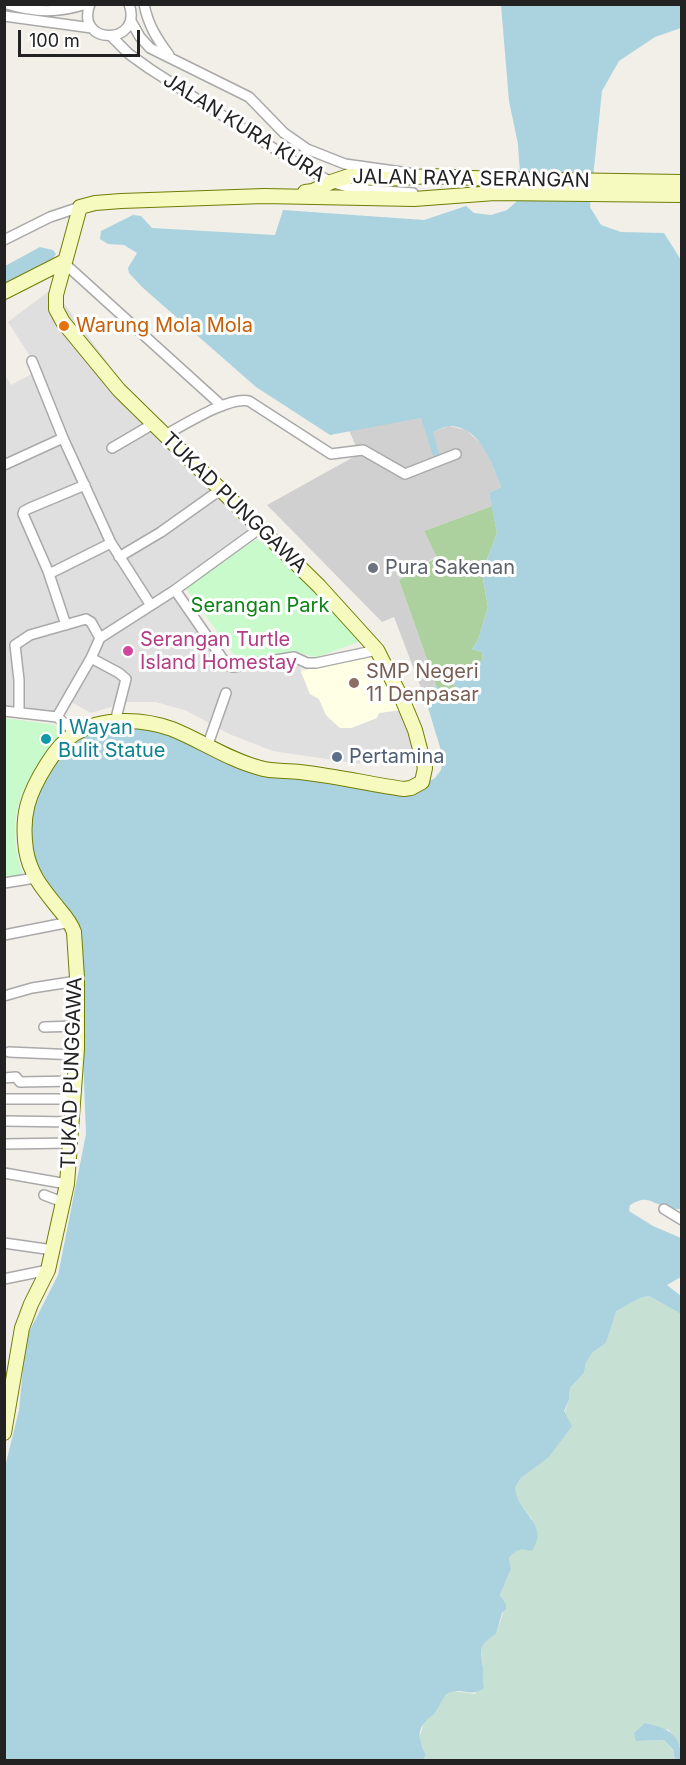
<!DOCTYPE html>
<html>
<head>
<meta charset="utf-8">
<style>
	body { margin:0 }
	#map { position:relative; width:686px; height:1765px; overflow:hidden; background:#f2efe9; font-family:Inter,sans-serif }
	canvas { display:block }
	.frame { position:absolute; inset:0; border:6px solid #222; pointer-events:none }
	.scale { position:absolute; left:18px; top:30px; width:122px; height:27px; box-sizing:border-box; border:3px solid #222; border-top:0; padding-left:8px; font-size:18px; line-height:21px; white-space:nowrap; color:#222; -webkit-text-stroke:4px #fff; paint-order:stroke }
</style>
</head>
<body>
<div id="map">
<canvas width="686" height="1765"></canvas>
<div class="frame"></div>
<div class="scale">100 m</div>
</div>
<script>
const ctx = document.querySelector('canvas').getContext('2d');
ctx.lineJoin = 'round';
function paint(path, color) {
  ctx.fillStyle = color;
  ctx.fill(path, 'evenodd');
}
function strokePath(path, color, width, dash) {
  ctx.strokeStyle = color;
  ctx.lineWidth = width;
  ctx.lineCap = dash ? 'butt' : 'round';
  ctx.setLineDash(dash || []);
  ctx.stroke(path);
}
function drawText(font, color, halo, rows, align = 'center') {
  ctx.font = font + ' Inter,sans-serif';
  ctx.lineWidth = 6;
  ctx.setLineDash([]);
  ctx.textBaseline = 'middle';
  ctx.strokeStyle = halo;
  ctx.fillStyle = color;
  for (const [text, x, y, turn = 0] of rows) {
    ctx.save();
    ctx.translate(x, y);
    ctx.rotate((+turn || 0) * Math.PI / 180);
    ctx.textAlign = isNaN(turn) ? turn : align;
    if (halo) ctx.strokeText(text, 0, 0);
    ctx.fillText(text, 0, 0);
    ctx.restore();
  }
}
paint(new Path2D(`
	M53 288 123 384 269 525 169 587 226 671 266 670 297 660 310 694 319 699 326 715 340 728H351L376 718 378 713 416 708 410 732 413 749 362 754 360 764 273 751 229 734 187 711 156 702H127L91 713 73 703 50 713 5 708V375L11 385 39 370 8 322Z`), '#e0dfdf');
paint(new Path2D(`
	M382 642 416 708 379 713 377 718 351 728H340L326 715 319 699 310 694 301 672Z`), '#ffffe5');
paint(new Path2D(`
	M421 418 440 457 432 432 449 426 466 430 484 446 501 487 489 493 492 506 424 531 437 556 399 580 436 685 426 701 394 617 382 622 267 505 359 454 349 430Z`), '#d0d0d0');
paint(new Path2D(`
	M492 506 497 533 482 573 488 607 478 640 472 649 482 652 483 659 463 677H447L455 685 453 702 443 695 436 685 399 580 437 557 424 531Z`), '#add19e');
paint(new Path2D(`
	M649 1296 681 1314V1748L668 1729 636 1741 664 1740 673 1751 675 1760H423L426 1755 419 1739 424 1722 437 1711 443 1697 452 1691 475 1694 482 1677 483 1666 481 1650 483 1643 496 1634 506 1604 500 1595 511 1569 509 1558 515 1550 521 1548 532 1519 515 1498V1487L521 1478 548 1458 569 1400 570 1388 584 1373 586 1363 592 1353 606 1343 615 1311 640 1298Z`), '#c6e0d4');
paint(new Path2D(`
	M263 535 361 641 317 657 296 653 237 659 184 586Z
	M5 718 55 725 62 732C56 750 41 759 32 774 11 808 11 841 24 878L5 880Z`), '#c8facc');
paint(new Path2D(`
	M501 5H681V28L655 37 619 61 602 91 590 207 601 225 621 232 664 233 681 260V1209C677 1209 671 1209 667 1207 650 1203 648 1194 630 1205L629 1211 653 1226 681 1238V1277L667 1285 681 1296V1314L649 1296 640 1298 616 1311 606 1343 592 1353 586 1363 584 1373 570 1388 569 1400 564 1411 572 1426 548 1458 521 1478 515 1487C516 1513 551 1524 532 1551 520 1548 516 1549 509 1558L511 1569 500 1595 506 1604V1609L502 1613 496 1634C477 1647 481 1647 483 1668 483 1675 482 1680 484 1688 468 1698 465 1688 452 1692 442 1694 442 1703 437 1710 435 1714 430 1717 427 1720 415 1731 420 1742 426 1755L423 1760H5V1467L19 1410 26 1338 58 1275 86 1134 78 926 42 884 30 852 26 812 59 754 90 725 183 727 257 760 395 782V786L426 783 435 778 441 770 443 757 426 701 436 685 443 695 453 702 455 685 447 676 456 672 463 676 483 659 482 652 472 649 478 640 488 607 482 573 497 533 489 493 501 487C491 464 482 428 451 426 445 426 438 430 433 432L440 457 434 459 421 418 330 435 256 387 142 287 129 273 128 268 137 253 124 245 108 244 100 239 101 231 133 215 141 216 152 228 275 235 283 210 424 220 466 206 474 213 491 215 507 210 516 202 521 189 518 144 509 101Z
	M40 247 53 250 56 254 46 269 5 290V266Z
	M645 1723C668 1728 682 1735 681 1760H675L673 1750 664 1740 636 1741 634 1733Z`), '#aad3df');
const street = new Path2D(`
	M7 4C35 13 59 13 86 4
	M90 4C74 46 144 46 129 4
	M144 4C148 25 157 39 169 55
	M4 16 92 28
	M131 21 140 37 150 48 249 97 284 133 307 149 345 164 409 173
	M111 36 129 54 150 69 295 162 331 182 354 189 413 193
	M4 240 50 217 80 207
	M63 262 222 406
	M32 361 63 438 111 543 150 604
	M165 435C184 425 229 396 249 401L331 454 363 450 405 474 456 454
	M112 448 153 424
	M4 465 63 438
	M119 557 161 532 220 490
	M49 574 111 543
	M175 590 222 658 227 665 233 667 294 657 307 663H316L377 650
	M66 625 48 571 23 514 24 511 30 508 85 485
	M91 658 119 673 126 679 115 722
	M4 711 57 717 76 733
	M19 713V680L15 645 30 635 86 619 91 622 100 638
	M57 717 91 658 100 638 175 590 259 529
	M207 747 226 693
	M4 883 35 878
	M4 935 70 922
	M4 996 32 988 77 981
	M44 1027 78 1026
	M9 1052 77 1055
	M4 1078 16 1077 20 1082 76 1081
	M4 1099H75
	M4 1121 73 1122
	M4 1144 71 1143
	M4 1173 67 1184
	M44 1195 65 1203
	M664 1209 682 1220
	M4 1243 53 1250
	M4 1279 48 1270`);
const secondary = new Path2D(`
	M305 192 313 191 331 182 349 176 386 179 430 176 495 179 682 182
	M4 292 63 262
	M4 1433 22 1328 31 1304 48 1270 67 1184 77 1049V978L74 932C71 923 65 916 59 909 44 890 30 875 26 850 21 815 28 794 47 764 54 753 63 741 74 734 102 717 142 718 172 729 202 741 229 760 260 768 273 772 287 770 300 772 335 776 370 784 404 789L411 788 422 782 425 768 415 730 403 701 377 650 319 586 119 390 63 322 56 309V295L80 207 95 203 121 201 264 196 414 199 495 193 682 195`);
strokePath(street, '#a9a9a9', 12);
strokePath(secondary, '#707d05', 16);
strokePath(street, '#fff', 9);
strokePath(secondary, '#f7fabf', 14);
for (const [x, y, r, color] of [
	[64,326,6,"#e8710a"],
	[373,568,6,"#6b7280"],
	[128,651,6,"#d1479c"],
	[354,683,6,"#8d6e63"],
	[46,739,6,"#0f9aa8"],
	[337,757,6,"#5c6f8a"]
]) {
  const dot = new Path2D();
  dot.arc(x, y, r, 0, 2 * Math.PI);
  ctx.fillStyle = color;
  ctx.fill(dot);
  strokePath(dot, '#fff', 2);
}
drawText('20px', '#222', '#fff', [
	["JALAN KURA KURA",244,128,32],
	["JALAN RAYA SERANGAN",471,179,1],
	["TUKAD PUNGGAWA",234,503,44],
	["TUKAD PUNGGAWA",72,1073,-88]
]);
drawText('20px', '#c56008', '#fff', [
	["Warung Mola Mola",76,326]
], 'left');
drawText('20px', '#5b616d', '#fff', [
	["Pura Sakenan",385,568]
], 'left');
drawText('20px', '#0c8416', '#fff', [
	["Serangan Park",260,606]
]);
drawText('20px', '#b23c85', '#fff', [
	["Serangan Turtle",140,640],
	["Island Homestay",140,663]
], 'left');
drawText('20px', '#785e54', '#fff', [
	["SMP Negeri",366,672],
	["11 Denpasar",366,695]
], 'left');
drawText('20px', '#0d838f', '#fff', [
	["I Wayan",58,728],
	["Bulit Statue",58,751]
], 'left');
drawText('20px', '#4e5e75', '#fff', [
	["Pertamina",349,757]
], 'left');
</script>
</body>
</html>
